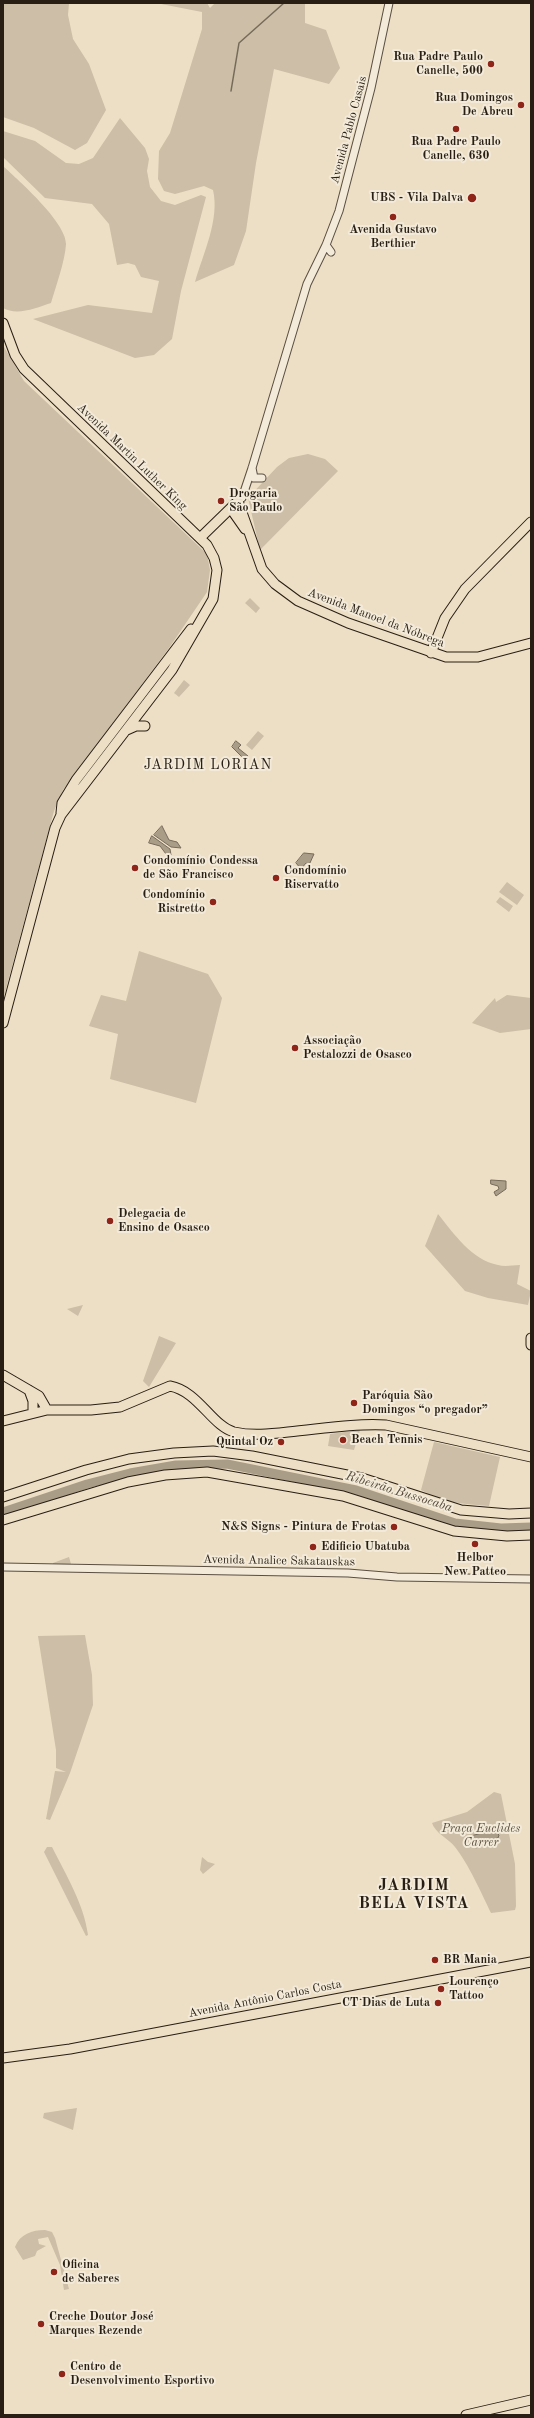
<!DOCTYPE html>
<html>
<head>
<meta charset="utf-8">
<style>
	body { margin:0 }
	#map { position:relative; width:534px; height:2418px; overflow:hidden; background:#eddfc5; font-family:"Old Standard TT",serif }
	canvas { display:block }
	.frame { position:absolute; inset:0; border:4px solid #281e13; pointer-events:none }
</style>
</head>
<body>
<div id="map">
<canvas width="534" height="2418"></canvas>
<div class="frame"></div>
</div>
<script>
const ctx = document.querySelector('canvas').getContext('2d');
ctx.lineJoin = 'round';
function paint(path, color) {
  ctx.fillStyle = color;
  ctx.fill(path, 'evenodd');
}
function strokePath(path, color, width, dash) {
  ctx.strokeStyle = color;
  ctx.lineWidth = width;
  ctx.lineCap = dash ? 'butt' : 'round';
  ctx.setLineDash(dash || []);
  ctx.stroke(path);
}
function drawText(font, color, halo, rows, align = 'center') {
  ctx.font = font + ' "Old Standard TT",serif';
  ctx.lineWidth = 4;
  ctx.setLineDash([]);
  ctx.textBaseline = 'middle';
  ctx.strokeStyle = halo;
  ctx.fillStyle = color;
  for (const [text, x, y, turn = 0] of rows) {
    ctx.save();
    ctx.translate(x, y);
    ctx.rotate((+turn || 0) * Math.PI / 180);
    ctx.textAlign = isNaN(turn) ? turn : align;
    if (halo) ctx.strokeText(text, 0, 0);
    ctx.fillText(text, 0, 0);
    ctx.restore();
  }
}
paint(new Path2D(`
	M3 3H69L68 15 73 39 89 64 106 110 87 143 75 150 34 128 3 117Z
	M156 3H207L210 8 215 3H305V23L326 30 340 68 329 84 274 69 256 163 246 231 234 265 195 282C203 254 220 219 213 190L204 186 175 194 164 191 158 179 159 151 170 133 202 29V12Z
	M120 118 145 148 149 159 147 171 150 187 161 201 175 205 201 195 206 197 181 291 172 339 154 355 135 358 33 319 88 305 152 313 159 281 141 277 135 265 128 263 117 265 109 224 92 204 45 198 3 157V131L35 141 66 163 79 164 93 158Z
	M3 166C19 181 66 222 66 244 65 261 56 286 51 303 36 308 17 316 3 308Z
	M3 345 24 381 207 554 210 570 207 592 169 648 63 790 54 811 3 1000Z
	M308 454 325 459 338 471 260 550 248 498 277 467 289 458Z
	M250 598 260 608 256 613 245 603Z
	M184 680 190 685 179 697 174 693Z
	M258 731 264 736 252 750 246 745Z
	M507 882 524 895 517 905 499 892Z
	M500 897 513 906 509 912 496 902Z
	M139 951 208 974 222 998 196 1103 110 1079 118 1034 89 1026 101 995 126 1001Z
	M507 995 531 998V1029L500 1033 472 1023 495 998 496 1002Z
	M438 1214C454 1234 472 1260 498 1265 505 1267 513 1265 520 1265L517 1284 531 1291 528 1305 488 1298 465 1291 425 1246Z
	M83 1305 78 1316 67 1309Z
	M159 1336 176 1343 149 1387 143 1381Z
	M360 1430 354 1450 328 1446 330 1434Z
	M434 1442 500 1457 489 1506C465 1504 442 1503 421 1490Z
	M69 1557 71 1564 53 1565V1563Z
	M85 1635 92 1675 93 1705 70 1773 50 1820 46 1819 55 1771 66 1772 56 1768V1750L38 1636Z
	M494 1792 501 1794 515 1864 516 1906 515 1910 491 1913C482 1894 468 1863 455 1847 449 1839 435 1833 432 1823L467 1812Z
	M47 1847H52C66 1875 84 1904 88 1935L86 1936 44 1852Z
	M202 1857 208 1862 215 1864 203 1874 200 1870Z
	M77 2108 73 2130 43 2118 44 2113Z
	M45 2230 52 2232 55 2238 69 2289 64 2290 60 2265 48 2237 38 2239 39 2244 46 2246 37 2251 35 2256 23 2260 15 2247C20 2234 32 2230 45 2230Z`), '#ccbea7');
const water = new Path2D(`
	M236 741 241 745 238 748 248 756 245 760 232 747Z
	M162 826 169 840 177 842 181 848 171 847 154 835Z
	M152 836 170 849 171 855 166 854 160 846 149 843Z
	M304 853 314 854 309 865 306 863 301 869 296 863Z
	M491 1180 506 1181V1189L496 1196 494 1192 499 1189 498 1186 491 1184Z
	M490 1831H495L499 1835 498 1838 488 1840 476 1848 471 1844 472 1836Z`);
paint(water, '#aa9d88');
strokePath(water, '#766a59', 1);
strokePath(new Path2D(`
	M231 91 239 43 284 3`), '#766a59', 1.5);
strokePath(new Path2D(`
	M3 1512 87 1484 130 1473 176 1465 227 1464 356 1490 455 1523 501 1528 531 1527`), '#aa9d88', 9);
const minor = new Path2D(`
	M326 245 331 252
	M252 468 254 478H262
	M238 501 242 498 252 468 307 284 326 245 339 211 371 88 389 3
	M3 1567 348 1573 397 1577 531 1579`);
const major = new Path2D(`
	M3 323 15 355 24 369 207 545 214 558 217 570 213 599 172 670 61 815 55 828 3 1023
	M231 509 245 529
	M200 538 238 501 262 569 275 584 298 601 348 623 446 657H478L531 643
	M431 653 445 618 465 589 531 522
	M127 730 136 726H145
	M61 813 62 803 76 780 191 629
	M531 1338V1345
	M3 1375 39 1396 47 1410
	M29 1390 33 1401V1412
	M3 1421 47 1410H91L120 1407 170 1386C198 1391 212 1426 234 1432 252 1436 270 1434 288 1432 321 1429 354 1423 386 1425L531 1457
	M3 1497 86 1470 129 1459 174 1453 213 1451 252 1456 362 1478 461 1510 509 1514 531 1513
	M3 1520 128 1482 165 1475 207 1472 343 1496 454 1531 507 1536 531 1535
	M3 2058 70 2049 531 1962
	M466 2415 531 2400`);
strokePath(minor, '#594e40', 9);
strokePath(major, '#281e13', 11);
strokePath(minor, '#f3ead9', 7);
strokePath(major, '#eddfc5', 9);
for (const [x, y, r, color] of [
	[491,64,4,"#8f2418"],
	[521,105,4,"#8f2418"],
	[456,129,4,"#8f2418"],
	[472,198,5,"#8f2418"],
	[393,217,4,"#8f2418"],
	[221,501,4,"#8f2418"],
	[135,868,4,"#8f2418"],
	[276,878,4,"#8f2418"],
	[213,902,4,"#8f2418"],
	[295,1048,4,"#8f2418"],
	[110,1221,4,"#8f2418"],
	[354,1403,4,"#8f2418"],
	[343,1440,4,"#8f2418"],
	[281,1442,4,"#8f2418"],
	[394,1527,4,"#8f2418"],
	[475,1544,4,"#8f2418"],
	[313,1547,4,"#8f2418"],
	[435,1960,4,"#8f2418"],
	[441,1989,4,"#8f2418"],
	[438,2003,4,"#8f2418"],
	[54,2272,4,"#8f2418"],
	[41,2324,4,"#8f2418"],
	[62,2374,4,"#8f2418"]
]) {
  const dot = new Path2D();
  dot.arc(x, y, r, 0, 2 * Math.PI);
  ctx.fillStyle = color;
  ctx.fill(dot);
  strokePath(dot, '#f3ead9', 1.5);
}
drawText('bold 12px', '#281e13', '#f3ead9', [
	["Rua Padre Paulo",483,57,"right"],
	["Canelle, 500",483,71,"right"],
	["Rua Domingos",513,98,"right"],
	["De Abreu",513,112,"right"],
	["Rua Padre Paulo",456,142,"center"],
	["Canelle, 630",456,156,"center"],
	["UBS - Vila Dalva",463,198,"right"],
	["Avenida Gustavo",393,230,"center"],
	["Berthier",393,244,"center"],
	["Drogaria",229,494],
	["São Paulo",229,508],
	["Condomínio Condessa",143,861],
	["de São Francisco",143,875],
	["Condomínio",284,871],
	["Riservatto",284,885],
	["Condomínio",205,895,"right"],
	["Ristretto",205,909,"right"],
	["Associação",303,1041],
	["Pestalozzi de Osasco",303,1055],
	["Delegacia de",118,1214],
	["Ensino de Osasco",118,1228],
	["Paróquia São",362,1396],
	["Domingos “o pregador”",362,1410],
	["Beach Tennis",351,1440],
	["Quintal Oz",273,1442,"right"],
	["N&S Signs - Pintura de Frotas",386,1527,"right"],
	["Edificio Ubatuba",321,1547],
	["Helbor",475,1558,"center"],
	["New Patteo",475,1572,"center"],
	["BR Mania",443,1960],
	["Lourenço",449,1982],
	["Tattoo",449,1996],
	["CT Dias de Luta",430,2003,"right"],
	["Oficina",62,2265],
	["de Saberes",62,2279],
	["Creche Doutor José",49,2317],
	["Marques Rezende",49,2331],
	["Centro de",70,2367],
	["Desenvolvimento Esportivo",70,2381]
], 'left');
drawText('12px', '#281e13', '#f3ead9', [
	["Avenida Pablo Casais",349,130,-75],
	["Avenida Martin Luther King",132,457,44],
	["Avenida Manoel da Nóbrega",376,618,21],
	["Avenida Analice Sakatauskas",279,1561,1],
	["Avenida Antônio Carlos Costa",265,1999,-11]
]);
drawText('italic 12px', '#594e3f', '#f3ead9', [
	["Praça Euclides",481,1829],
	["Carrer",481,1843]
]);
drawText('italic 13px', '#564a3c', '#f3ead9', [
	["Ribeirão Bussocaba",399,1492,17]
]);
ctx.letterSpacing = '1px';
drawText('14px', '#281e13', '#f3ead9', [
	["JARDIM LORIAN",208,765]
]);
ctx.letterSpacing = '0px';
ctx.letterSpacing = '1px';
drawText('bold 16px', '#281e13', '#f3ead9', [
	["JARDIM",414,1886],
	["BELA VISTA",414,1904]
]);
ctx.letterSpacing = '0px';
</script>
</body>
</html>
